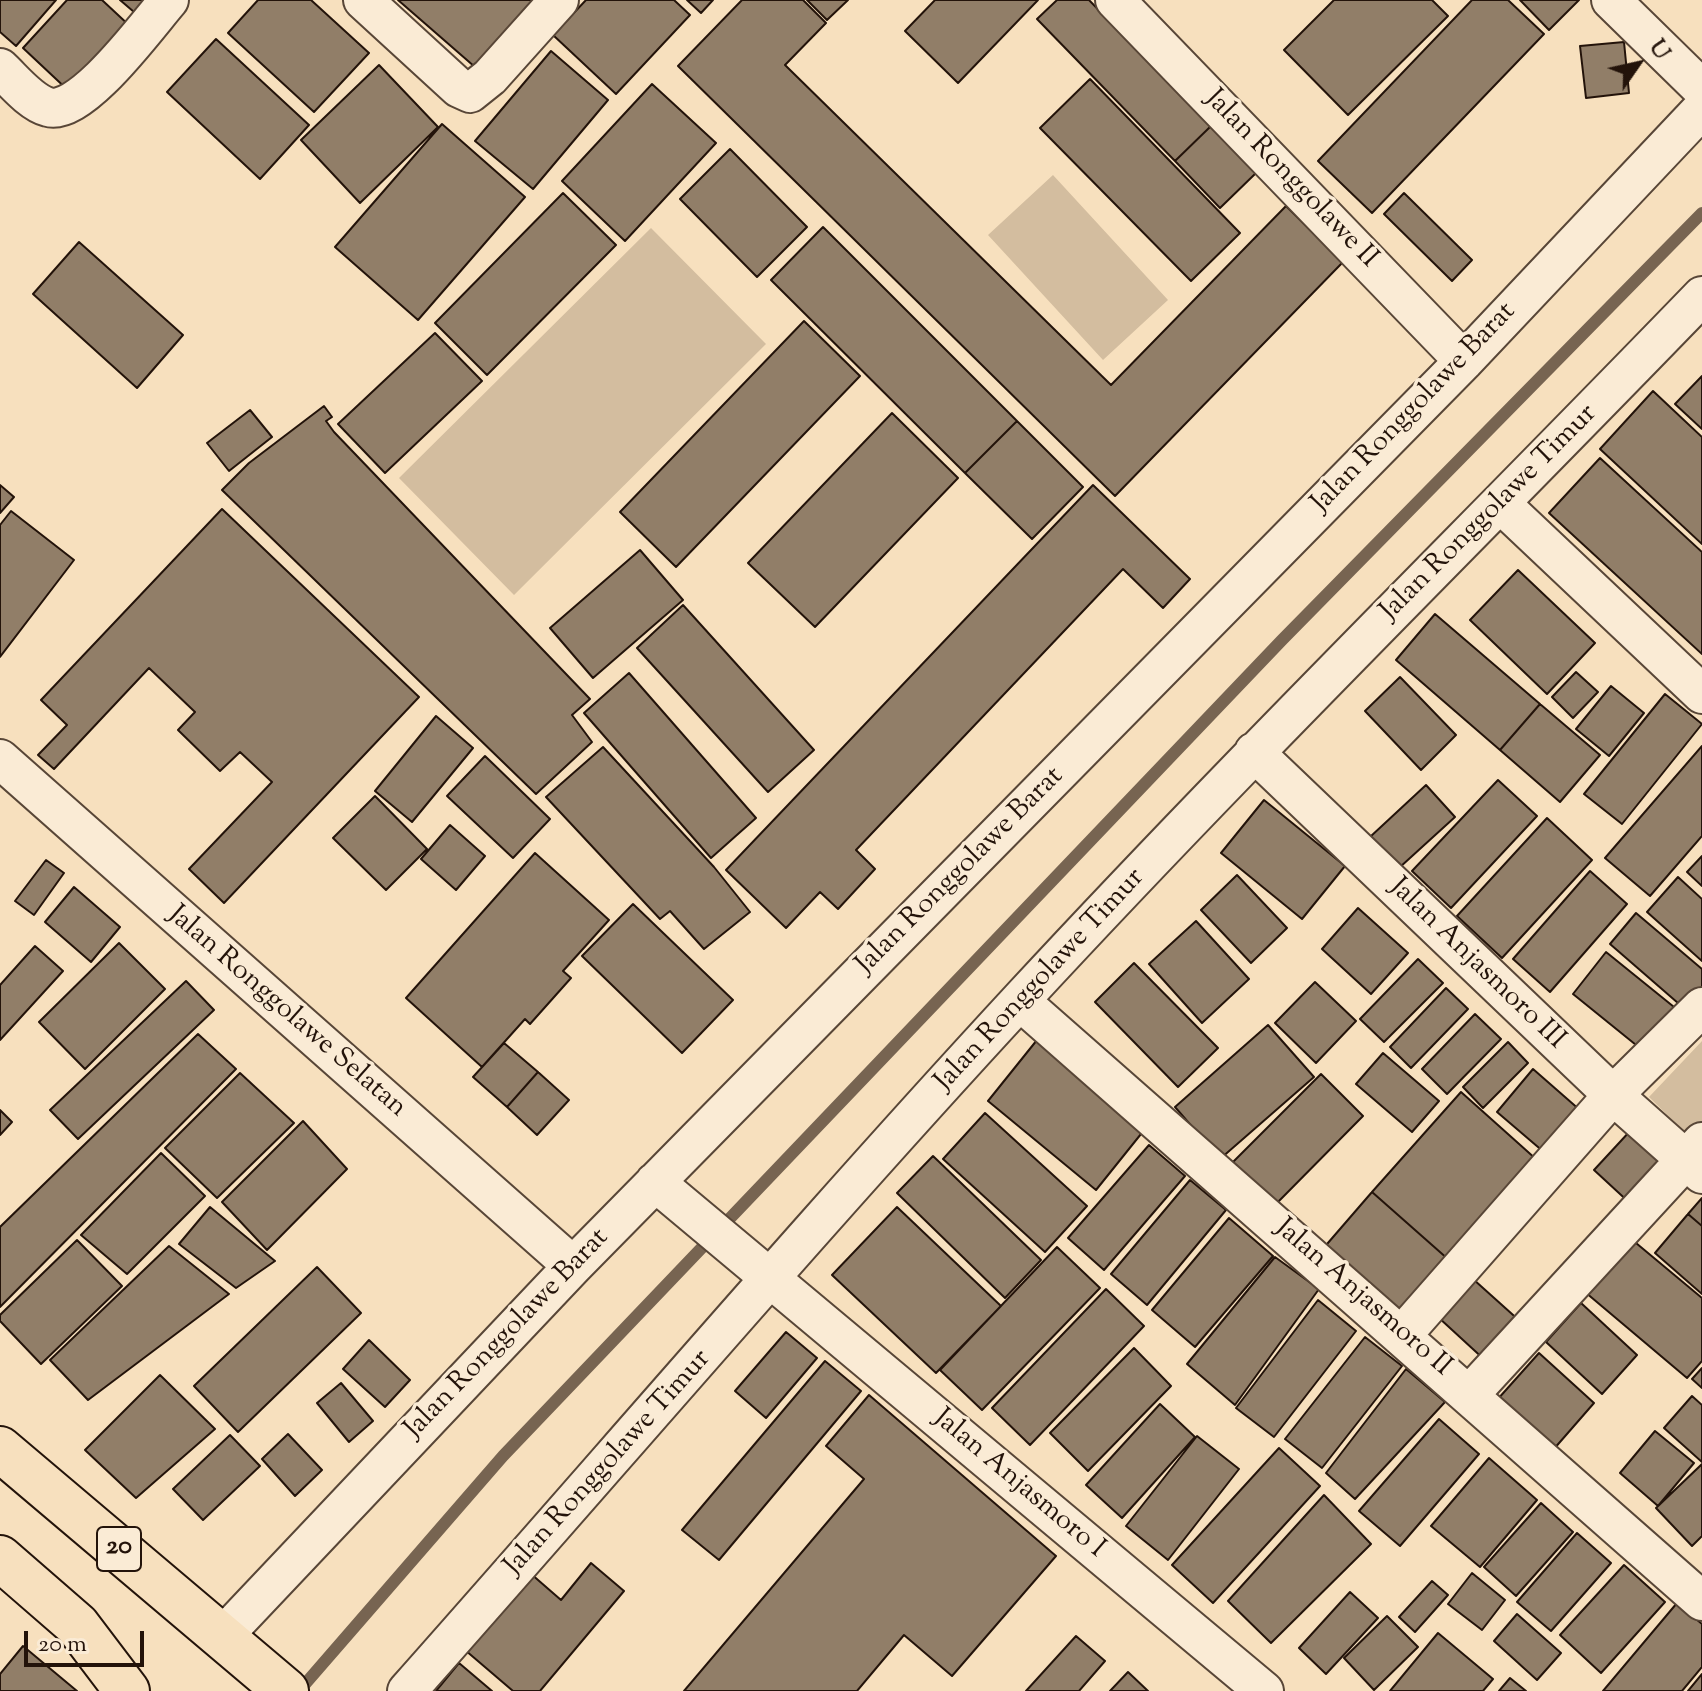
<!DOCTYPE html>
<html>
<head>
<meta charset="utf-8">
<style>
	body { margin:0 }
	#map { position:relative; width:1702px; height:1691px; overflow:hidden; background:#f7e0be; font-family:"Sorts Mill Goudy",serif }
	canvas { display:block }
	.north { position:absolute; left:1598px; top:24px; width:80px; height:80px; -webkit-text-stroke:6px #faebd5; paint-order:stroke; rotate:56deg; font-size:22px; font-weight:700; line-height:32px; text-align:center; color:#23130a }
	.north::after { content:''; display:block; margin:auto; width:28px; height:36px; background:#23130a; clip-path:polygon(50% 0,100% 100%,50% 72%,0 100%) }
	.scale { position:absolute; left:24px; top:1631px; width:120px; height:36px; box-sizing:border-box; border:4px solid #23130a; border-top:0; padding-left:10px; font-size:24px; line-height:28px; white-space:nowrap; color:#23130a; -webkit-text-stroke:6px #faebd5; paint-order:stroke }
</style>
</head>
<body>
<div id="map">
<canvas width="1702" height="1691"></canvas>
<div class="north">U</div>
<div class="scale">20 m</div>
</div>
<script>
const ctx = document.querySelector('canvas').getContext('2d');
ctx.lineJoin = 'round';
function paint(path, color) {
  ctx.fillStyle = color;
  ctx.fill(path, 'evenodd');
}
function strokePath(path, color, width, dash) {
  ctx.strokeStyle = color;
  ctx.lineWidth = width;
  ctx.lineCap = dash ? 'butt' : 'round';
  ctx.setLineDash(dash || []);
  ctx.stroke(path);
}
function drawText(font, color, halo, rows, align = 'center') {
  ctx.font = font + ' "Sorts Mill Goudy",serif';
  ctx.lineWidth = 7;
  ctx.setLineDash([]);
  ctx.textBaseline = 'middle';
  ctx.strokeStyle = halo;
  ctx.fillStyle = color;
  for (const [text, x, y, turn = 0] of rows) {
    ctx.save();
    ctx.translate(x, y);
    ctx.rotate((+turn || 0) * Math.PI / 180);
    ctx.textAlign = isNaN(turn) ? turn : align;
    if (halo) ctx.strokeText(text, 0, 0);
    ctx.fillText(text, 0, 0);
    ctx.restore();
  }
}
paint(new Path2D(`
	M1053 175 1168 300 1103 360 988 235Z
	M651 228 766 344 514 595 399 478Z
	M1702 1041V1129L1692 1139 1649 1097Z`), '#d3bd9f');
strokePath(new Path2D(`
	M299 1691 503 1456 1282 640 1702 213`), '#776451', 12);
const building = new Path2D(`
	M0 0H56L16 46 0 32Z
	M67 0H102L132 28 72 94 23 48Z
	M120 0H145L134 12Z
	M258 0H311L369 53 314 112 228 33Z
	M398 0H547L483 74Z
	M586 0H674L690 15 616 94 553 35Z
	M687 0H713L701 13Z
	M742 0H803L826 23 785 65 1111 385 1286 206 1343 262 1115 496 678 66Z
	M807 0H848L827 20Z
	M935 0H1038L958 83 905 31Z
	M1057 0H1089L1211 126 1175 161 1037 19Z
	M1334 0H1432L1448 16 1348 115 1284 50Z
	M1472 0H1508L1544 34 1372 213 1318 161Z
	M1520 0H1579L1549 30Z
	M216 39 309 125 260 179 167 92Z
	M1624 42 1629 93 1586 98 1580 46Z
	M551 51 608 100 533 189 475 141Z
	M379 65 438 127 360 203 301 140Z
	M1090 79 1240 233 1191 281 1040 128Z
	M652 84 716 143 625 241 562 181Z
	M442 124 525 197 418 320 335 247Z
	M1211 126 1256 173 1220 208 1175 161Z
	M730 149 807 227 757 277 680 199Z
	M563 193 616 245 487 375 435 323Z
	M1404 193 1472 260 1452 281 1384 214Z
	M823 227 1017 421 965 473 771 280Z
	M79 242 183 335 137 388 33 294Z
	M804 321 860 376 676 567 620 512Z
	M435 333 482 381 385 473 338 424Z
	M1702 376V429L1675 404Z
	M1653 391 1702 437V544L1600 449Z
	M324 406 332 417 326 421 334 432 590 699 572 715 592 742 536 794 222 490 249 463Z
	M250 410 272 437 229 471 207 443Z
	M892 413 958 478 815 627 748 563Z
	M1017 421 1083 487 1032 539 965 473Z
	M1600 458 1702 552V654L1549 513Z
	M0 485 14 497 0 513Z
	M1093 485 1190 579 1163 608 1123 569 856 850 875 869 838 909 820 892 786 928 726 870Z
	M222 509 419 697 224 903 189 869 272 782 240 752 220 771 178 730 195 712 149 668 54 769 38 755 67 725 41 700Z
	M11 511 74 560 0 657V525Z
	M640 550 683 600 593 678 550 628Z
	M1518 570 1595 643 1547 694 1470 620Z
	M683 605 814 750 768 792 637 648Z
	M1435 614 1540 704 1500 750 1396 660Z
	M1576 672 1598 692 1573 718 1552 697Z
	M629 673 756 818 711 858 584 713Z
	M1400 677 1456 735 1421 770 1365 711Z
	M1611 686 1644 713 1609 756 1576 729Z
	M1665 694 1702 724 1622 824 1584 794Z
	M1540 704 1600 755 1560 802 1500 750Z
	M436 716 473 748 412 822 375 791Z
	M1702 746V836L1650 896 1605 858Z
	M603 747 714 867 750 912 704 949 670 911 660 919 546 797Z
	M485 756 550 819 513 858 447 796Z
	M1498 780 1537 816 1451 908 1412 871Z
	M1426 785 1455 817 1399 868 1370 837Z
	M375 796 427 849 386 890 333 838Z
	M1264 800 1345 866 1302 919 1221 853Z
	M1547 818 1592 860 1502 958 1457 916Z
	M450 825 485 856 456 890 421 859Z
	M535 853 609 920 563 971 571 978 530 1024 525 1019 482 1067 406 998Z
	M1702 856V886L1687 872Z
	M46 860 64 873 34 915 15 901Z
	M1590 871 1627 904 1550 992 1513 959Z
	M1237 875 1287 928 1251 963 1201 910Z
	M1678 877 1702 899V961L1647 912Z
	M74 887 120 927 91 962 45 922Z
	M633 904 733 1000 682 1053 582 956Z
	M1358 908 1408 953 1371 994 1322 949Z
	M1636 913 1702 969V991L1686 1010 1610 944Z
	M1196 921 1249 979 1202 1023 1149 964Z
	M119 943 165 989 85 1069 39 1022Z
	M35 946 63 971 0 1040V985Z
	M1606 952 1674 1007 1641 1049 1573 994Z
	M1418 959 1443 983 1384 1042 1360 1019Z
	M1134 963 1218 1048 1178 1087 1095 1002Z
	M186 981 214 1010 78 1139 50 1110Z
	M1315 982 1356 1021 1316 1063 1275 1023Z
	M1446 988 1468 1009 1411 1068 1390 1047Z
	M1475 1014 1501 1039 1447 1094 1422 1069Z
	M1268 1025 1314 1077 1220 1159 1175 1107Z
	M198 1034 236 1069 0 1307V1227Z
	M1037 1040 1145 1129 1096 1190 988 1101Z
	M1508 1042 1528 1063 1483 1108 1463 1087Z
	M504 1043 538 1072 507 1107 473 1077Z
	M1383 1053 1439 1101 1412 1132 1356 1084Z
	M1533 1069 1581 1111 1545 1153 1497 1112Z
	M538 1072 569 1100 537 1135 507 1107Z
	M240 1073 294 1123 217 1198 165 1148Z
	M1321 1074 1363 1116 1276 1204 1233 1162Z
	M1461 1092 1537 1160 1449 1260 1372 1192Z
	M0 1110 12 1122 0 1135Z
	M985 1113 1087 1206 1045 1252 943 1159Z
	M303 1121 347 1169 267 1250 222 1202Z
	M1631 1130 1670 1166 1633 1206 1594 1170Z
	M1149 1145 1185 1176 1104 1270 1068 1238Z
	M161 1153 205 1196 127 1274 81 1235Z
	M933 1156 1041 1260 1005 1298 897 1193Z
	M1190 1180 1226 1210 1147 1305 1111 1274Z
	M1372 1192 1449 1260 1397 1318 1321 1251Z
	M1702 1198V1226L1688 1214Z
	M210 1207 275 1261 236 1288 179 1244Z
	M897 1207 1001 1306 936 1373 832 1275Z
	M1688 1214 1702 1226V1294L1655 1253Z
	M1229 1218 1273 1256 1195 1347 1152 1310Z
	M1630 1238 1702 1298V1361L1687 1378 1585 1292Z
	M77 1240 122 1286 41 1364 0 1321V1315Z
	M169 1246 229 1294 88 1400 50 1360Z
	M1057 1247 1100 1288 982 1410 940 1370Z
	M1275 1257 1319 1289 1235 1405 1187 1364Z
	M317 1267 361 1313 238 1432 194 1386Z
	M1473 1279 1522 1323 1487 1362 1438 1317Z
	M1106 1289 1144 1326 1030 1445 992 1408Z
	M1318 1300 1356 1331 1274 1437 1236 1408Z
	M1581 1303 1637 1355 1602 1394 1546 1342Z
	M786 1332 817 1358 766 1418 735 1391Z
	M1365 1337 1402 1366 1322 1468 1285 1439Z
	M369 1340 410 1380 385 1407 343 1369Z
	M1134 1348 1171 1386 1088 1471 1050 1433Z
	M1539 1353 1594 1403 1553 1450 1497 1400Z
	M825 1361 861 1391 719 1560 682 1530Z
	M1702 1368V1388L1692 1379Z
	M1406 1369 1445 1402 1355 1499 1326 1473Z
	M160 1375 215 1429 136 1498 85 1450Z
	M341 1383 373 1421 349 1442 317 1403Z
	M869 1395 1056 1556 952 1676 904 1635 857 1691H684L864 1479 826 1446Z
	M1692 1396 1702 1405V1462L1664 1428Z
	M1160 1404 1195 1437 1122 1518 1086 1485Z
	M1439 1419 1479 1454 1400 1546 1359 1511Z
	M1655 1431 1694 1463 1658 1506 1620 1473Z
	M288 1434 322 1470 295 1496 262 1459Z
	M230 1435 260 1466 203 1520 173 1489Z
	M1197 1436 1239 1469 1168 1560 1126 1526Z
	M1279 1448 1320 1486 1213 1603 1172 1565Z
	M1489 1458 1537 1500 1480 1567 1431 1526Z
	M1702 1464V1536L1692 1546 1656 1508Z
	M1324 1495 1371 1544 1271 1643 1228 1601Z
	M1541 1503 1573 1532 1516 1596 1484 1567Z
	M1577 1533 1611 1563 1551 1631 1517 1602Z
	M591 1563 624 1591 540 1691H513L465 1650 530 1573 561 1600Z
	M1624 1565 1665 1602 1601 1673 1560 1635Z
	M1472 1573 1505 1600 1482 1630 1448 1604Z
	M1432 1581 1448 1595 1415 1632 1399 1617Z
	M1350 1592 1378 1618 1326 1674 1299 1648Z
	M1677 1603 1702 1624V1667L1682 1691H1603Z
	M1517 1614 1561 1653 1537 1680 1494 1641Z
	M1387 1616 1418 1647 1374 1690 1344 1658Z
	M1438 1633 1493 1679 1483 1691H1390Z
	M1076 1636 1105 1661 1079 1691H1026Z
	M23 1646 77 1691H0V1674Z
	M459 1663 492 1691H436Z
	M1128 1672 1148 1691H1110Z
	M1702 1674V1691H1688Z
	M1510 1678 1526 1691H1499Z`);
paint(building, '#917e68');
strokePath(building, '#23130a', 2);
const street = new Path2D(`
	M363 0 459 88 470 93 490 77 559 0
	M1115 0 1464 361
	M1611 0 1702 89
	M0 68C13 80 30 102 48 107 81 117 148 24 169 0
	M1501 504 1702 694
	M1254 752 1613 1095 1702 1174
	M0 759 573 1266
	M1020 1001 1702 1601
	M655 1182 1264 1691
	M1403 1334 1613 1095 1702 1007
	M1470 1394 1702 1142
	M222 1637 573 1266 1464 361 1702 109
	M407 1691C612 1460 813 1224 1023 997 1244 758 1476 530 1702 296`);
const highway = new Path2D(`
	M0 1449 286 1691
	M0 1558 77 1625 127 1691`);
strokePath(street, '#584637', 42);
strokePath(highway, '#23130a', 48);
strokePath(street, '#faebd5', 38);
strokePath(highway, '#f7e0be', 44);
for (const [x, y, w] of [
	[119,1549,44]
]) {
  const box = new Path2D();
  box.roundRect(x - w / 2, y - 22, w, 44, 6);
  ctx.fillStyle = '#faebd5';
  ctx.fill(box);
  strokePath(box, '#23130a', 2);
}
drawText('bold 26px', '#23130a', null, [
	["20",119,1549]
]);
drawText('28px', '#23130a', '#faebd5', [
	["Jalan Ronggolawe II",1290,180,46],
	["Jalan Ronggolawe Barat",1415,409,-46],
	["Jalan Ronggolawe Timur",1490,514,-45],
	["Jalan Ronggolawe Barat",961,872,-45],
	["Jalan Anjasmoro III",1476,965,44],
	["Jalan Ronggolawe Timur",1041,981,-47],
	["Jalan Ronggolawe Selatan",286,1013,41],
	["Jalan Anjasmoro II",1362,1299,41],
	["Jalan Ronggolawe Barat",508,1335,-46],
	["Jalan Ronggolawe Timur",609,1464,-48],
	["Jalan Anjasmoro I",1018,1485,40]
]);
</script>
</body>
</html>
